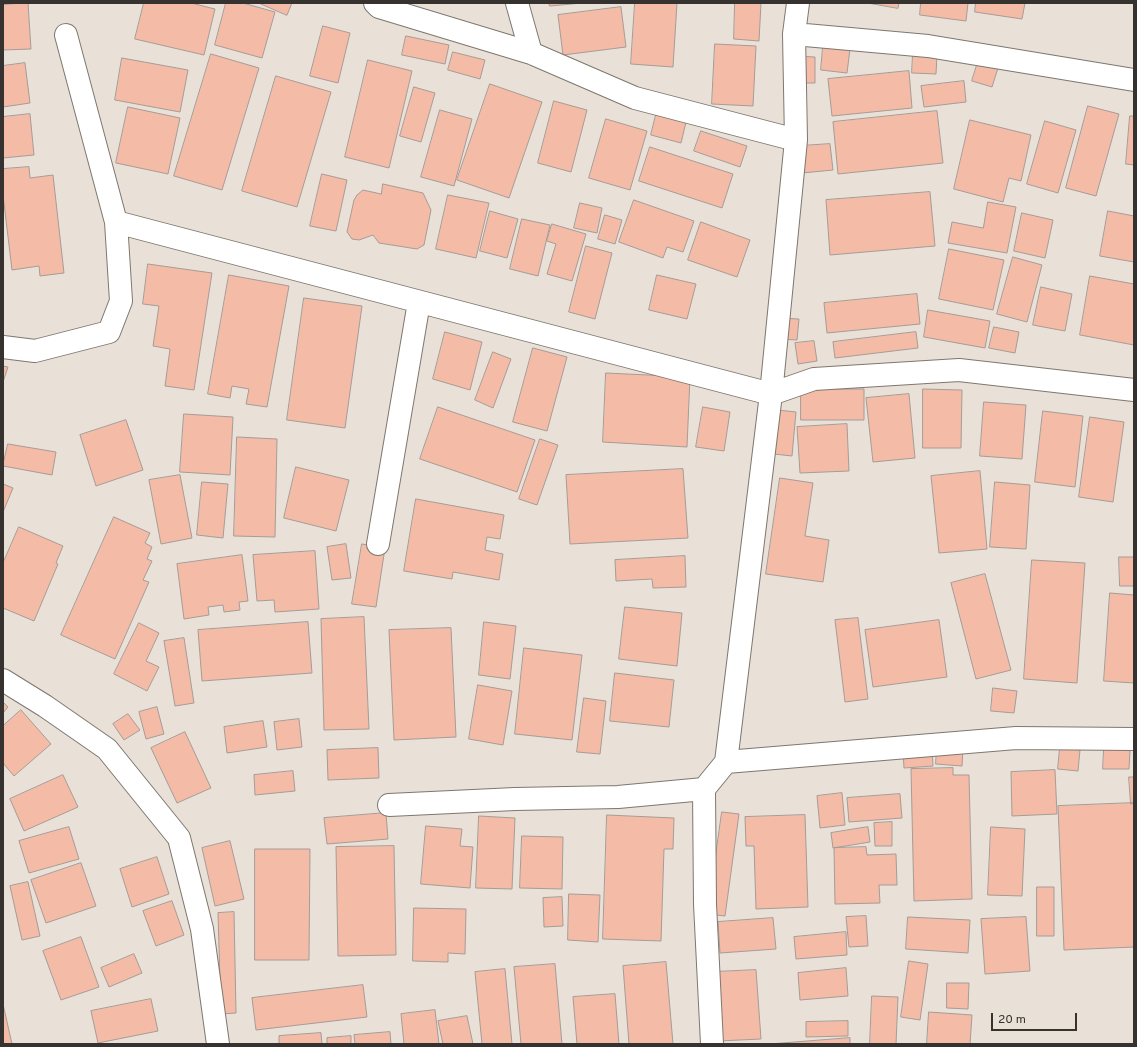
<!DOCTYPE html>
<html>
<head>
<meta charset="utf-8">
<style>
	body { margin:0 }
	#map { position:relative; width:1137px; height:1047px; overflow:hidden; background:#e9e1d8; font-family:Overpass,sans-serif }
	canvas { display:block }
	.frame { position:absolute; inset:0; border:4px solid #36322f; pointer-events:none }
	.scale { position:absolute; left:991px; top:1013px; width:86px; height:18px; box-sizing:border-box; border:2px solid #36322f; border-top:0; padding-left:5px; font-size:12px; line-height:14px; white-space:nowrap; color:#36322f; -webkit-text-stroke:3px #e9e1d8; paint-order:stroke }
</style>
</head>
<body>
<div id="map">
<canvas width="1137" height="1047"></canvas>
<div class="frame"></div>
<div class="scale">20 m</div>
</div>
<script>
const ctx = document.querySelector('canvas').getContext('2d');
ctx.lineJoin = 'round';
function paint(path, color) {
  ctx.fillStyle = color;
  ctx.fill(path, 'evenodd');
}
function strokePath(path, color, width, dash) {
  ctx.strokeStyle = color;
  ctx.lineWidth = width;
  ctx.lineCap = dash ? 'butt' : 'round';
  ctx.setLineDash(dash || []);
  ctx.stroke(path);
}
const building = new Path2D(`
	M28 3 31 49 3 50V5Z
	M144 3H191L215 9 204 55 135 39Z
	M226 3H243L275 12 262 58 215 45Z
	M259 3H292L287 15Z
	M549 3H582L550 6Z
	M635 3H677L673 67 631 64Z
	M735 3H761L759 41 734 39Z
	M868 3H899L898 8Z
	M921 3H968L966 21 920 15Z
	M976 3H1025L1022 19 975 12Z
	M621 7 626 47 563 55 558 15Z
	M323 26 350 33 338 83 310 76Z
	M406 36 449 45 445 64 402 55Z
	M715 44 756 46 753 106 712 104Z
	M823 47 850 49 847 73 821 70Z
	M453 52 485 60 480 79 448 70Z
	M913 53 937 55 936 74 912 73Z
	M211 54 259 68 222 190 174 176Z
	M796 56 815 57V83H796Z
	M122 58 188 70 180 112 115 100Z
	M368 60 412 71 389 168 345 157Z
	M978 62 998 68 992 87 972 81Z
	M25 63 30 103 3 107V66Z
	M909 71 912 108 832 116 828 79Z
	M276 76 331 92 297 207 242 191Z
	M964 81 966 102 924 107 921 86Z
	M490 84 542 102 509 198 457 180Z
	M414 87 435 93 421 142 400 136Z
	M554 101 587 110 571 172 538 163Z
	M1088 106 1119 114 1096 196 1066 188Z
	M128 107 180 118 168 174 116 163Z
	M440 110 472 119 454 186 421 177Z
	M937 111 943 163 838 174 833 122Z
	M30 114 34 155 3 158V117Z
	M656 115 686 122 681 143 651 135Z
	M1130 116H1134V165L1126 164Z
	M606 119 647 131 630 190 589 178Z
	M970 120 1031 135 1021 181 1009 178 1003 202 954 189Z
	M1045 121 1076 130 1058 193 1027 184Z
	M701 131 747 146 740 167 694 151Z
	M830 144 833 170 802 173 800 146Z
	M650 147 733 174 722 208 639 181Z
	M29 167 30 178 53 175 64 273 40 276 39 266 12 270 3 195V169Z
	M322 174 347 180 336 231 310 226Z
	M383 184 423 193 431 210 424 245 417 249 379 243 373 235 359 240 352 239 347 232 354 200 357 195 363 190 381 194Z
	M930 192 935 246 830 255 826 200Z
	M448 195 489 203 476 258 436 249Z
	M634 200 694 221 683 252 667 247 663 258 619 242Z
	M988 202 1016 207 1007 253 948 243 952 222 983 228Z
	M580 203 602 208 597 233 574 228Z
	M490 211 518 219 507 258 480 251Z
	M1108 211 1134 216V262L1100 256Z
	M1022 213 1053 220 1045 258 1014 251Z
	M605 215 622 220 615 244 598 239Z
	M522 219 550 225 538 276 510 269Z
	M701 222 750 240 737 277 688 260Z
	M552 224 586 234 572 281 547 274 556 244 547 241Z
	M586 246 612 253 595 319 569 312Z
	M949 249 1004 260 993 310 939 299Z
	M1013 257 1042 265 1027 322 997 314Z
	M148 264 212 273 194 390 165 386 170 349 153 346 159 306 143 304Z
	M229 275 289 286 267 407 246 404 249 389 232 386 230 398 208 394Z
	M657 275 696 284 687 319 649 310Z
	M1090 276 1134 284V345L1080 335Z
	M1041 287 1072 294 1065 331 1033 325Z
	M917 294 920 324 827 333 824 303Z
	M304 298 362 306 345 428 287 420Z
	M928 310 990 321 985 348 924 337Z
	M780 318 799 319 797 340 779 339Z
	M994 327 1019 332 1015 353 989 348Z
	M445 332 482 342 470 390 433 379Z
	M916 332 918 348 835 358 833 342Z
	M814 341 817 361 798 364 795 343Z
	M533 348 567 357 547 431 513 422Z
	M493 352 511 359 493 408 475 400Z
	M3 366 8 367 3 382Z
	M606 373 690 377 687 447 603 442Z
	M801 389H864V420H801Z
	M923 389 962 390 961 448H923Z
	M909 394 915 458 873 462 866 398Z
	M984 402 1026 405 1022 459 980 456Z
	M438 407 535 440 517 492 420 459Z
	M703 407 730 412 724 451 696 447Z
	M778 410 796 412 792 456 774 454Z
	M1043 411 1083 416 1075 487 1035 482Z
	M184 414 233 417 230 475 180 472Z
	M1090 417 1124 422 1113 502 1079 497Z
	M126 420 143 470 96 486 80 435Z
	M847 424 849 471 800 473 797 427Z
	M237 437 277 439 275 537 234 536Z
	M540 439 558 445 537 505 519 499Z
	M8 444 56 452 52 475 3 466Z
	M296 467 349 480 336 531 284 518Z
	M683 469 688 538 570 544 566 475Z
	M980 471 987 549 939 553 931 476Z
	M180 475 192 538 161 544 149 480Z
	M780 478 813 483 805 536 829 540 823 582 766 574Z
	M202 482 228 484 223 538 197 535Z
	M995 482 1030 485 1026 549 990 547Z
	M3 484 13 488 3 512Z
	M416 499 504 515 500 539 487 537 485 550 503 554 499 580 453 572 452 579 404 571Z
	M114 517 150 533 145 543 152 547 147 559 152 561 143 580 149 582 115 659 61 635Z
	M19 527 63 546 56 563 58 564 34 621 3 608V563Z
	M346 544 351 578 332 580 327 547Z
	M362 544 385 548 376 607 352 604Z
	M315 551 319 609 275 612 274 600 257 601 253 555Z
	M242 555 248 601 239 602 240 610 224 612 223 605 208 607 209 615 184 619 177 564Z
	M685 556 686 587 653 588 652 579 616 581 615 560Z
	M1119 557H1134V586H1120Z
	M1032 560 1085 563 1077 683 1024 679Z
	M985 574 1011 670 976 679 951 583Z
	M1110 593 1134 595V683L1104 681Z
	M625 607 682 613 677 666 619 659Z
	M364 617 369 729 324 730 321 619Z
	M858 618 868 699 845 702 835 620Z
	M939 620 947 677 873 687 865 630Z
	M308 622 312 673 202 681 198 630Z
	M484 622 516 626 510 679 479 675Z
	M139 623 159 633 146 661 159 667 147 691 114 674Z
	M451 628 456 737 394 740 389 630Z
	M184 638 194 703 175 706 164 641Z
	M524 648 582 655 572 740 515 734Z
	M615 673 674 680 669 727 610 721Z
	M478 685 512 691 503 745 469 739Z
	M993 688 1017 691 1014 713 991 711Z
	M584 698 606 701 600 754 577 752Z
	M3 702 8 707 3 713Z
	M157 707 164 734 146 739 139 712Z
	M21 710 51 744 14 776 3 763V726Z
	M128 714 140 730 124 740 113 724Z
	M299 719 302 747 277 750 274 722Z
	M263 721 267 747 227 753 224 727Z
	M185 732 211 788 177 803 151 748Z
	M937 747 963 748 962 766 936 764Z
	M378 748 379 778 328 780 327 750Z
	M1060 748 1080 750 1078 771 1058 769Z
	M932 749 933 766 904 768 903 751Z
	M1104 749 1130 750 1129 769H1103Z
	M953 768V775H969L972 899 914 901 911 769Z
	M1055 770 1057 814 1012 816 1011 772Z
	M293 771 295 791 255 795 254 775Z
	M63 775 78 807 24 831 10 799Z
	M1129 777H1134V803L1131 804Z
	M842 793 845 825 820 828 817 796Z
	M900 794 902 818 849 822 847 798Z
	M1134 803V947L1064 950 1058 806Z
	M722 812 739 814 725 916 708 914Z
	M386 813 388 839 327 844 324 818Z
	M607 815 674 818 673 849H664L661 941 603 939Z
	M805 815 808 907 756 909 754 846H746L745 817Z
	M479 816 515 818 512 889 476 888Z
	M892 822V846H875L874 823Z
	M426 826 462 829 460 846 473 847 470 888 421 884Z
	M69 827 79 859 29 873 19 841Z
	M868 827 870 842 833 848 831 833Z
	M991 827 1025 829 1022 896 988 895Z
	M522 836 563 837 562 889 520 888Z
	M230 841 244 899 215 906 202 848Z
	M394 846 396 955 338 956 336 847Z
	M866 847 867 855 896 854 897 885H879L880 903 835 904 834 848Z
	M255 849H310L309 960H255Z
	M157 857 169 894 132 907 120 869Z
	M81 863 96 906 46 923 31 880Z
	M28 882 40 936 22 940 10 886Z
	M1037 887H1054V936H1037Z
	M569 894 600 895 598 942 568 940Z
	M562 897 563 926 544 927 543 898Z
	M172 901 184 935 156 946 143 911Z
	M414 908 466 909 465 954 448 953V962L413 961Z
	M234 912 236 1013 221 1014 218 913Z
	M866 916 868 946 849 947 846 917Z
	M908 917 970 920 968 953 906 949Z
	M1026 917 1030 971 985 974 981 919Z
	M773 918 776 949 720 953 718 922Z
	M846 932 847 955 796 959 794 937Z
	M81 937 99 987 61 1000 43 951Z
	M134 954 142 973 109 987 101 968Z
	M909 961 928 964 920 1020 901 1017Z
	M666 962 673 1044H629L623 966Z
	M555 964 562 1044H521L514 967Z
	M846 968 848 996 800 1000 798 973Z
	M505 969 512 1044H482L475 972Z
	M756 970 761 1039 719 1041 714 972Z
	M947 983H969L968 1009 947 1008Z
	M363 985 367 1017 256 1030 252 998Z
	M615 994 619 1044H577L573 997Z
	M872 996 898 997 896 1044H870Z
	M151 999 158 1031 98 1043 91 1011Z
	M3 1004 12 1044H3Z
	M435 1010 439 1044H404L401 1014Z
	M929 1012 972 1015 970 1044H927Z
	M467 1016 473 1044H443L438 1021Z
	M848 1021V1036L806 1037V1022Z
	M390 1032 391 1044H355L354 1035Z
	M321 1033 322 1044H279V1036Z
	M351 1036V1044H327V1038Z
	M850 1038V1044H770Z`);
paint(building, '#f4bba6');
strokePath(building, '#a69b96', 1);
const minor = new Path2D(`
	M375 3 379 7 531 53 635 98 796 140
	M517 3 531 53
	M794 34 928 46 1134 80
	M116 222 771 394 814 379 959 370 1134 390
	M3 347 35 351 109 332 121 301 116 222 66 35
	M378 544 419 302
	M3 680 45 706 107 749 179 838 202 929 218 1044
	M726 762 1016 738 1134 739
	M389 805 515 799 618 797 704 789
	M712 1044 705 904 704 789 726 762 771 394 796 140 794 34 798 3`);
strokePath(minor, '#7e776f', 24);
strokePath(minor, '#fff', 22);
</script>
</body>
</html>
